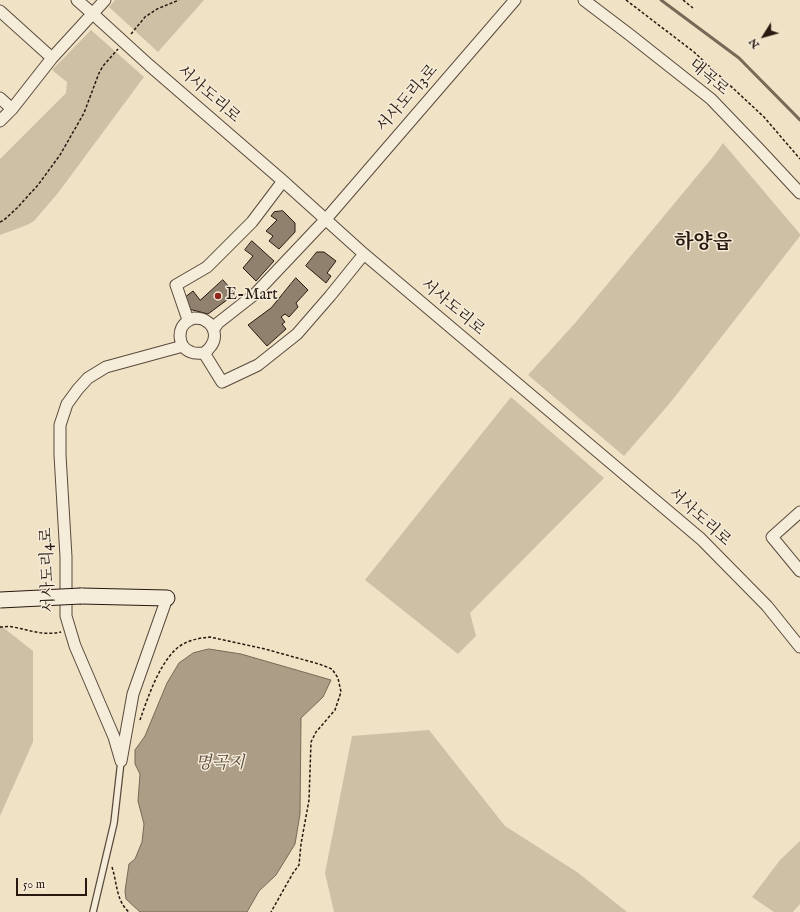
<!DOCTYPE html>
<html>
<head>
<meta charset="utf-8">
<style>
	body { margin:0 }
	#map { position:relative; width:800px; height:912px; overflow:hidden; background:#f0e2c4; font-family:"IM FELL English",serif }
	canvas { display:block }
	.north { position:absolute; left:744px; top:16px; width:40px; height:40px; -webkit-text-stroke:3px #f5ecd9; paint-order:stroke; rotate:233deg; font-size:11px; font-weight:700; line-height:16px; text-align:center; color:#271810 }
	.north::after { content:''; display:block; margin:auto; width:14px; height:18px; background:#271810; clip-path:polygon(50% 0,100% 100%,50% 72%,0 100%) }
	.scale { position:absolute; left:16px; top:878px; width:71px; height:18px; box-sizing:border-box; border:2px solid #271810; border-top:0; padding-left:5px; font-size:12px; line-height:14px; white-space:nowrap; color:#271810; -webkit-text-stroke:3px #f5ecd9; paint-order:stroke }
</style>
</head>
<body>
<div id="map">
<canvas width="800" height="912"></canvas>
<div class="north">N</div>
<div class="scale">50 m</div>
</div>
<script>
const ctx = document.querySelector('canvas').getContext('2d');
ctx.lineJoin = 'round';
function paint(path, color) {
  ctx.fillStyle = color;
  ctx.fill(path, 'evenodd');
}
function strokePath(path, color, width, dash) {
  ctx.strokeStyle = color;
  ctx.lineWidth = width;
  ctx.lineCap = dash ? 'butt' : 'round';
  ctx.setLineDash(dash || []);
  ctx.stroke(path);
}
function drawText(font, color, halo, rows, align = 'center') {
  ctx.font = font + ' "IM FELL English","Noto Serif KR",serif';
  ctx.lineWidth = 3;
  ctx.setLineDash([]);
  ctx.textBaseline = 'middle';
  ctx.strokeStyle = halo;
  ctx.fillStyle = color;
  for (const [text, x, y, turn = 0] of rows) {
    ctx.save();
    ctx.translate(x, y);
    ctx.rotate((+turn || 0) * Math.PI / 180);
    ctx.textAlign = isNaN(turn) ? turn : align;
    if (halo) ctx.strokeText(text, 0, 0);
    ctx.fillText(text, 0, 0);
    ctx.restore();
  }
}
paint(new Path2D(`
	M115 0H204L158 52 109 7Z
	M91 30 144 77 58 193 34 221 27 225 0 235V159L66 93 67 82 52 70Z
	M723 143 800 234V236L670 403 624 456 528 375 576 322 712 158Z
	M511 397 604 478 470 613 476 636 458 654 365 580Z
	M0 625 33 651V742L0 816Z
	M429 730 505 826 577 872 627 912H334L325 873 352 736Z
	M800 841V904L793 912H774L752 897 780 860Z`), '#cec0a5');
const water = new Path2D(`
	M209 649 241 654 331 680 323 697 301 718 300 814 295 844 276 875 259 891 247 912H140L126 899 125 891 129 864 135 859 142 842 144 824 138 801 140 774 135 764V750L145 736 167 683 179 663 193 653Z`);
paint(water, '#ac9d87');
strokePath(water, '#776857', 1);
strokePath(new Path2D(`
	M661 0 739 58 800 120`), '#776857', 3);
const building = new Path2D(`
	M283 211 295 223V232L279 249 269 241 273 236 266 231 277 220 271 216 274 212Z
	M252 241 274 261 256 281 243 268 253 256 245 250Z
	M317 252H324L336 261 327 273 331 276 326 283 306 266Z
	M296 278 308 290 296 303 298 307 289 317 285 314 281 317 285 322 282 324 286 329 267 346 248 325 271 308Z
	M223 280 235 294 208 314 189 309 184 298 193 291 200 300Z`);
paint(building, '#90816e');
strokePath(building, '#271810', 1);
const lane = new Path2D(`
	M93 912 114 823 121 761`);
const street = new Path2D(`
	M77 0 93 14 149 65 283 181 364 254 701 539 767 606 800 647
	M584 0 630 35 711 99 759 149 800 193
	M0 11 52 58
	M0 98 12 109
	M0 121 12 109 52 58 105 0
	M194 318C198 318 202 318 206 321 215 326 217 338 211 346 209 349 207 351 204 353 200 353 195 354 191 352 178 348 176 328 188 321 189 320 193 319 194 318Z
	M188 320 176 285 207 267 252 222 283 181
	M214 329 218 323 255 294 326 219 515 0
	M204 353 222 382 258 365 297 334 330 296 364 254
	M800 512 772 537 800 571
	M167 598 133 694 121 761 114 737 75 646 66 616V557L60 455V425L67 404 78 389 88 378 106 367 183 346`);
const secondary = new Path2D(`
	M81 596 167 598`);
strokePath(lane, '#594a3d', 8);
strokePath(street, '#594a3d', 13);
strokePath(secondary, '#271810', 17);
strokePath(new Path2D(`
	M626 0 694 52 764 117 800 159
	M683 0 693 8
	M131 34 145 17 157 9 179 0
	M0 222 4 220 17 208 38 185 60 155 84 113 99 73 103 66 118 49
	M0 627C4 627 9 626 13 627 30 630 42 636 61 632
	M140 720C148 697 158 667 175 650 184 641 198 638 210 637L265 649 319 664 332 669 338 678 341 692 335 710 316 732 311 742 309 800 301 844 299 865 293 873 271 912
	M112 867C117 882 116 901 129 912`), '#271810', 1.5, [3, 2]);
strokePath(lane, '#f5ecd9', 5.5);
strokePath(street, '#f5ecd9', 11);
strokePath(secondary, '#f5ecd9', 15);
const secondaryBridge = new Path2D(`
	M0 600 81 596`);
strokePath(secondaryBridge, '#271810', 17, []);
strokePath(secondaryBridge, '#f5ecd9', 15);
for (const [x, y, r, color] of [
	[218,296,4,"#8f2418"]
]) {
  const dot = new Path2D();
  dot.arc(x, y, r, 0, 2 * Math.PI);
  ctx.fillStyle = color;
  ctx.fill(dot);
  strokePath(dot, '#f5ecd9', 1.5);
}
drawText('16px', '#271810', '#f5ecd9', [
	["대곡로",708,78,40],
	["서사도리로",208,95,41],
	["서사도리3로",408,99,-49],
	["서사도리로",452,308,40],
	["서사도리로",699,518,42],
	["서사도리4로",49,570,-92]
]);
drawText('16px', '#271810', '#f5ecd9', [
	["E-Mart",226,296]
], 'left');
drawText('italic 17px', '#5c4d40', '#f5ecd9', [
	["명곡지",220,765]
]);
drawText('bold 20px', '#271810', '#f5ecd9', [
	["하양읍",703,244]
]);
</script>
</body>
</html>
